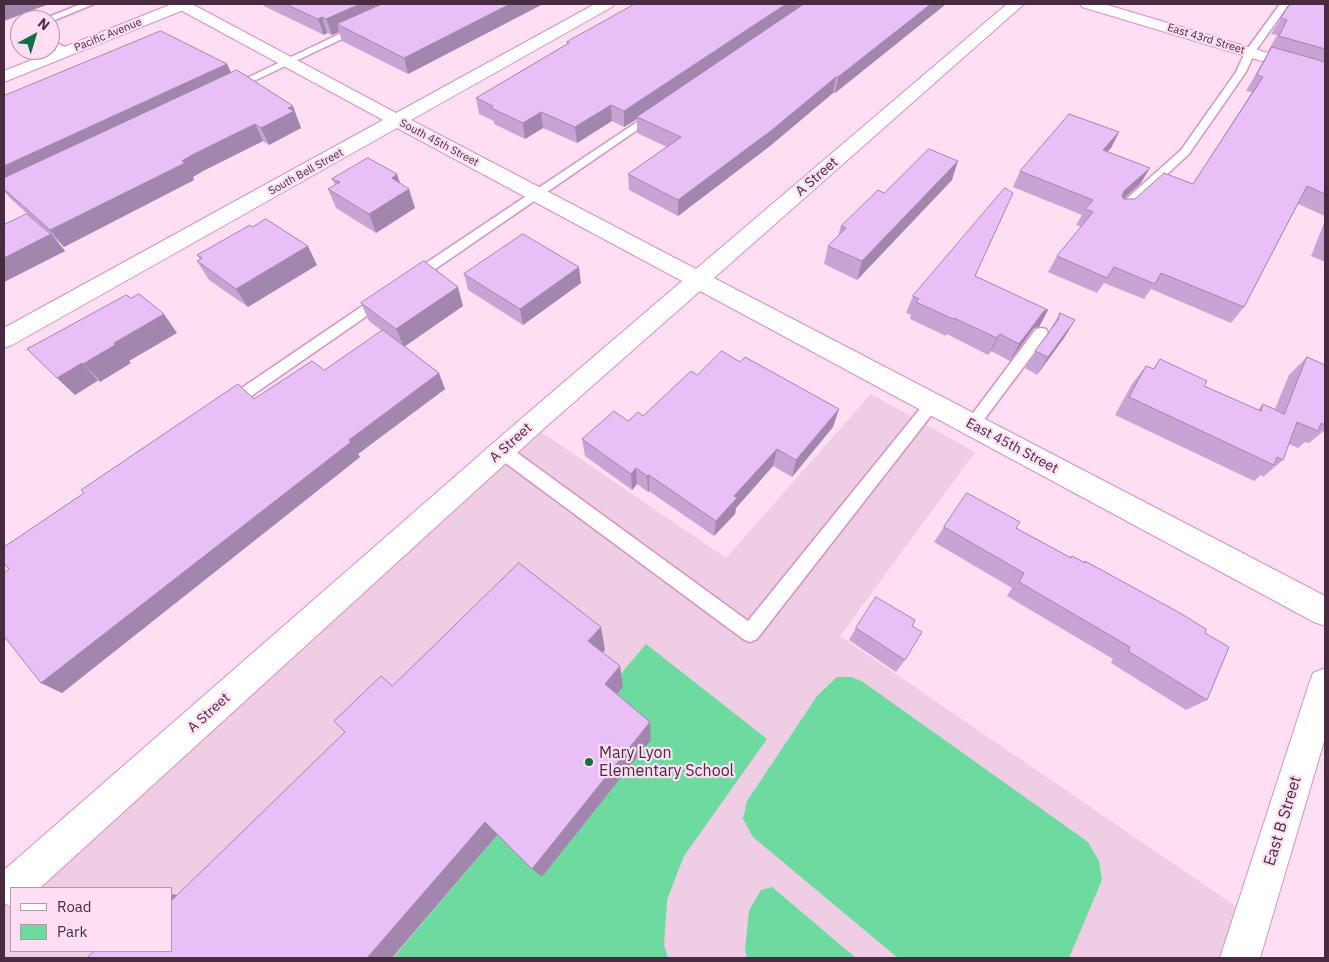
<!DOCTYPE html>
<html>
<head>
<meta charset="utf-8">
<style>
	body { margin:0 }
	#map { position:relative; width:1329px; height:962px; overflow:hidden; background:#fddef3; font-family:"IBM Plex Sans",sans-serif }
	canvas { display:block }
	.frame { position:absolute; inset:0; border:5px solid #492b41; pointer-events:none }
	.legend { position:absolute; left:10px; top:887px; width:162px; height:65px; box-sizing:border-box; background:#fddef3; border:1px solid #b596ac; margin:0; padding:6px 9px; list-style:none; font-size:15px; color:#492b41 }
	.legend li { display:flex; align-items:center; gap:10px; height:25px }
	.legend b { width:25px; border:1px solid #b596ac }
	.north { position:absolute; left:10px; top:10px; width:50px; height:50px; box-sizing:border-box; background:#fddef3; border:1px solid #b596ac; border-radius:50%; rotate:39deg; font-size:14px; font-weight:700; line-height:20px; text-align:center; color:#492b41 }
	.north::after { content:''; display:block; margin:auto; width:18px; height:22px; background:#117045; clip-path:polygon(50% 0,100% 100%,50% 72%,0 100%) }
</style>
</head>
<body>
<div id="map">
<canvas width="1329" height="962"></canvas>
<div class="frame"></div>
<ul class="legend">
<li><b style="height:6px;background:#fff"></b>Road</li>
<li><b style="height:14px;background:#6ddb9f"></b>Park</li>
</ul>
<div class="north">N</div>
</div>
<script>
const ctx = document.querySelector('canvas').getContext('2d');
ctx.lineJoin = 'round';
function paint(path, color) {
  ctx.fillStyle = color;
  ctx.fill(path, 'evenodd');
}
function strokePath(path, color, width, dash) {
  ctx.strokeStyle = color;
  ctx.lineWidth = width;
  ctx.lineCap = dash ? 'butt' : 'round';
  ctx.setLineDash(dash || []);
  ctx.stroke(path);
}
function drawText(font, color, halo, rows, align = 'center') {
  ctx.font = font + ' "IBM Plex Sans",sans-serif';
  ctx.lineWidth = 4.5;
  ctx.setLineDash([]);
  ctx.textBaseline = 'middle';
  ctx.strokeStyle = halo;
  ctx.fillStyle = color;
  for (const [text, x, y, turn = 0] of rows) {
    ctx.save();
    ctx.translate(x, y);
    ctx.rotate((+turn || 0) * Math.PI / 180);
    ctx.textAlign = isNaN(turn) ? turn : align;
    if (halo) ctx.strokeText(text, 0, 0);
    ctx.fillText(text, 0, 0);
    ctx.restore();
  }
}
paint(new Path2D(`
	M871 394 975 452 840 636 1253 918 1240 958H4V896L11 889V951H171V888H12L531 425 726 558Z`), '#efcde4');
paint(new Path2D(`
	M646 644 767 739 684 856 667 900 664 945 668 958H393L498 834 542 877 651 740 609 704 615 681Z
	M837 677H852L863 682 1088 842 1099 861 1102 880 1069 958H898L753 837 743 819 747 801 817 696Z
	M772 887 856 958H747L745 950 749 911 761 890Z`), '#6ddb9f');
const lane = new Path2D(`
	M81 4H94L50 22V20H41Z
	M1280 4H1289L1255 52 1246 72 1189 154 1124 214H1116L1114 211 1116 208 1181 150 1236 72 1245 52Z
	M360 24 363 25V29L235 90 231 91 226 88Z
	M50 39 70 50V54H62L50 46Z
	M655 110 659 111 660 113 659 115 418 281H408L406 278 408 275Z
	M382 294 387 296 389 299 387 302 234 408 229 410 224 408 221 404 224 400 377 296Z
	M1041 328 1046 329 1048 333 1046 337 977 429 972 431 967 429 964 425 1036 329Z
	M932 398 937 400 940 404 937 408 757 639 750 642 743 639 496 456 494 451 496 446 502 445 508 446 748 621 927 400Z`);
const street = new Path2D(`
	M173 4H192L396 113 595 4H614L612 7 411 120 696 269 1007 4H1024L714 278 1325 596V626L1314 622 700 291 540 432 40 888H11V907L4 903V870L522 418 682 281 397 128 12 345 4 348V328L383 120 175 7Z
	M1325 668V738L1260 958H1220L1309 684 1313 673Z`);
const secondary = new Path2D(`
	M1080 4H1104L1325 70V80L1082 7Z`);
const primary = new Path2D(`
	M172 4H193L191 7 4 82V71Z`);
strokePath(lane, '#d991c5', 3);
strokePath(street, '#d991c5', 2);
strokePath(secondary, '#d991c5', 2);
strokePath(primary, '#d991c5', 2);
paint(lane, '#fff');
paint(street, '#fff');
paint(secondary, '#fff');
paint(primary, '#fff');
paint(new Path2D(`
	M263 4H543L408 74 342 41 339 32 332 35 327 33 324 35 264 6Z
	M946 4 835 93H833L770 146 678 216 629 190 628 174 667 147 637 133V119L624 127 612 121 577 143 543 128 525 139 494 124V121L479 114 476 98 567 44V42Z
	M1290 4H1325V216L1298 204 1244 307 1231 323 1151 289 1144 299 1104 283 1097 293 1048 272 1057 256 1081 227 1076 225 1082 215 1013 187 1020 171 1119 132 1111 148 1107 152 1150 168 1140 184 1124 199H1135L1193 184 1252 92 1246 91 1269 51H1268L1277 35 1271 34Z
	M227 64 231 73 300 123H299L301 128 269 145 263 141 203 171 193 177 194 180 64 247 55 238 65 251 4 282V225L31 217 10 198 4 191V96Z
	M397 174 400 183 415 208 376 233 336 208 328 189 335 185 332 179Z
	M952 180 857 280 824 264 828 246 838 236 841 226 884 193Z
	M1325 220V262L1311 256Z
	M197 255 317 265 248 307 209 280 197 261 200 259Z
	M464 274 581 283 523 325 468 290Z
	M975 276 1048 310 1039 327 1034 328 1010 361 991 351 988 355 947 334 946 336 910 319 911 315 906 313 913 296Z
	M361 303 463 306 404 346 445 389 358 454 360 457 62 693 41 683 324 370 382 331 369 321Z
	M1060 313 1075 320 1064 338 1037 375 1025 368 1035 351 1049 332Z
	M1307 357 1325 365V430L1309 443 1305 442 1298 448 1289 444 1283 460 1263 477 1261 475 1254 481 1115 415 1132 384 1146 366 1153 369 1160 359 1204 386 1258 410 1263 404 1275 409 1289 375Z
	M697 375 833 427 792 477 773 466 736 508 735 514 714 536 649 491 648 492 637 484 632 490 585 456 582 439 643 416Z
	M944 527 1016 528 1070 557 1072 556 1084 562 1085 561 1205 633 1207 700 1186 710 1111 663 1113 659 1007 596 1012 588 934 542Z
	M912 626 905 660 896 672 849 640 856 628Z`), '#c8a4d4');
paint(new Path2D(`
	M4 4H49L4 21Z
	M360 4H399L337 24 339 32 332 35 326 19Z
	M510 4H543L408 74 404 58Z
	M786 4H807L637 117V119L624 127V111Z
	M931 4H946L835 93 838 77Z
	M322 17 327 33 324 35 318 19Z
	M227 64 235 81 4 189V166Z
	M836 77 833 93 770 146 678 216V200Z
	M611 105 612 121 577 143 575 127Z
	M293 106 301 128 269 145 261 128 288 108Z
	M541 112 543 128 525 139 523 123Z
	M255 124 263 141 203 171 193 177 194 180 64 247 50 230 182 161 194 154Z
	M1119 132 1111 148 1094 166 1103 150Z
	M958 161 952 180 857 280 862 261Z
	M1150 168 1140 184 1114 207 1124 191Z
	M397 174 403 193 409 189 415 208 376 233 369 214 392 178Z
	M51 234 65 251 4 282V258Z
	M308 246 317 265 248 307 236 289Z
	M579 267 581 283 523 325 520 309Z
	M458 287 463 306 404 347 396 329Z
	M1048 310 1039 327 1034 328 1010 361 1019 344 1044 311Z
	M164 314 177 333 129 361 131 363 100 382 83 364 114 343Z
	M1075 320 1064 338 1037 375 1048 357Z
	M1000 334 991 351 988 355 997 338Z
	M82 363 99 380 75 395 57 378Z
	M439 373 445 389 358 454 360 457 62 693 41 683 349 440Z
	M839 409 833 427 792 477 796 460Z
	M777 449 773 466 736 508 735 514 714 536 716 521 734 496Z
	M636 468 637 484 632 490 631 474Z
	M649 475V491L648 492 647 476Z
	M601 627 605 650 593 663 588 641Z
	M620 666 623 687 609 704 605 684Z
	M650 722 651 740 542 877 532 869Z
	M485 822 498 834 392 958H367Z
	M171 894 195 898 171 906Z`), '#a386ad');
const building = new Path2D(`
	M286 4H360L326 19 322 17 318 19Z
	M382 4H510L404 58 337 24Z
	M635 4H786L624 111 611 105 575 127 541 112 523 123 491 108 493 106 476 98 569 43 567 42Z
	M804 4H931L838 77H836L772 130 678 200 628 174 681 137 637 117Z
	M1290 4H1325V49L1279 36 1287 20 1281 18Z
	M161 31 227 64 4 166V96Z
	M1272 47 1325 62V194L1307 186 1244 307 1161 273 1155 284 1114 267 1107 278 1057 256 1093 212 1085 209 1093 200 1020 171 1069 114 1119 132 1103 150 1150 168 1124 191 1122 196 1124 199H1135L1164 173 1193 184 1263 77 1257 75Z
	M237 70 293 106 288 108 294 111 261 128 255 124 194 154 182 161 185 163 50 230 4 189V178Z
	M929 149 958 161 862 261 828 246 846 228 841 226 878 190 884 193Z
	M368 158 397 174 392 178 409 189 369 214 328 189 340 182 332 179Z
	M1005 188 1013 193 975 276 1048 310 1044 311 1019 344 1000 334 997 338 954 318 953 319 916 302 919 299 913 296Z
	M27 214 51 234 4 258V225Z
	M266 219 308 246 236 289 197 261 202 258 197 255 250 225 252 227Z
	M523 234 579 267 520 309 464 274Z
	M424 261 458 287 396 329 361 303Z
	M139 294 164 314 114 343 115 345 83 364 82 363 57 378 27 349 126 295 131 298Z
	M1060 313 1075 320 1048 357 1035 351 1058 320Z
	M383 330 439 373 349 440 351 442 41 683 4 636V573L9 569 4 563V547L84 493 81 490 238 384 254 399 312 361 324 370Z
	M722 351 740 362 745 357 839 409 796 460 777 449 734 496 737 498 716 521 649 475 647 476 636 468 631 474 582 439 614 411 628 421 638 412 643 416 691 371 697 375Z
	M1307 357 1325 365V425L1321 423 1318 431 1297 422 1283 460 1277 457 1274 465 1129 397 1146 366 1154 369 1160 359 1207 381 1204 386 1261 411 1263 404 1284 414Z
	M967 493 1020 522 1016 528 1071 558 1072 556 1085 563V561L1180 613 1206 629 1205 633 1229 647 1207 700 1128 651 1130 647 1019 582 1024 573 944 527Z
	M519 563 601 627 588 641 620 666 605 684 650 722 532 869 485 822 367 958H87L94 951H171V901L345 732 334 721 381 676 392 686Z
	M876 597 915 620 912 626 922 632 905 660 856 628Z`);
paint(building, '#e9bff7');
strokePath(building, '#a386ad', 1);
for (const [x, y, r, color] of [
	[589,762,5,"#117045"]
]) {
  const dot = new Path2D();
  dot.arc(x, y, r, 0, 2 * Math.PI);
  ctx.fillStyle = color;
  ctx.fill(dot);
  strokePath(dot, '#fddef3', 2);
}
drawText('11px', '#492b41', '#fddef3', [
	["Pacific Avenue",108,35,-22],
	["East 43rd Street",1206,39,17],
	["South 45th Street",439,143,28],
	["South Bell Street",306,172,-29]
]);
drawText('14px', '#492b41', '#fddef3', [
	["A Street",817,177,-41],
	["A Street",511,443,-42],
	["East 45th Street",1012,446,28],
	["A Street",209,713,-42]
]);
drawText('16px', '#492b41', '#fddef3', [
	["Mary Lyon",599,753],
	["Elementary School",599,771]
], 'left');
drawText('16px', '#492b41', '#fddef3', [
	["East B Street",1283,821,-73]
]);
</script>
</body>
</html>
